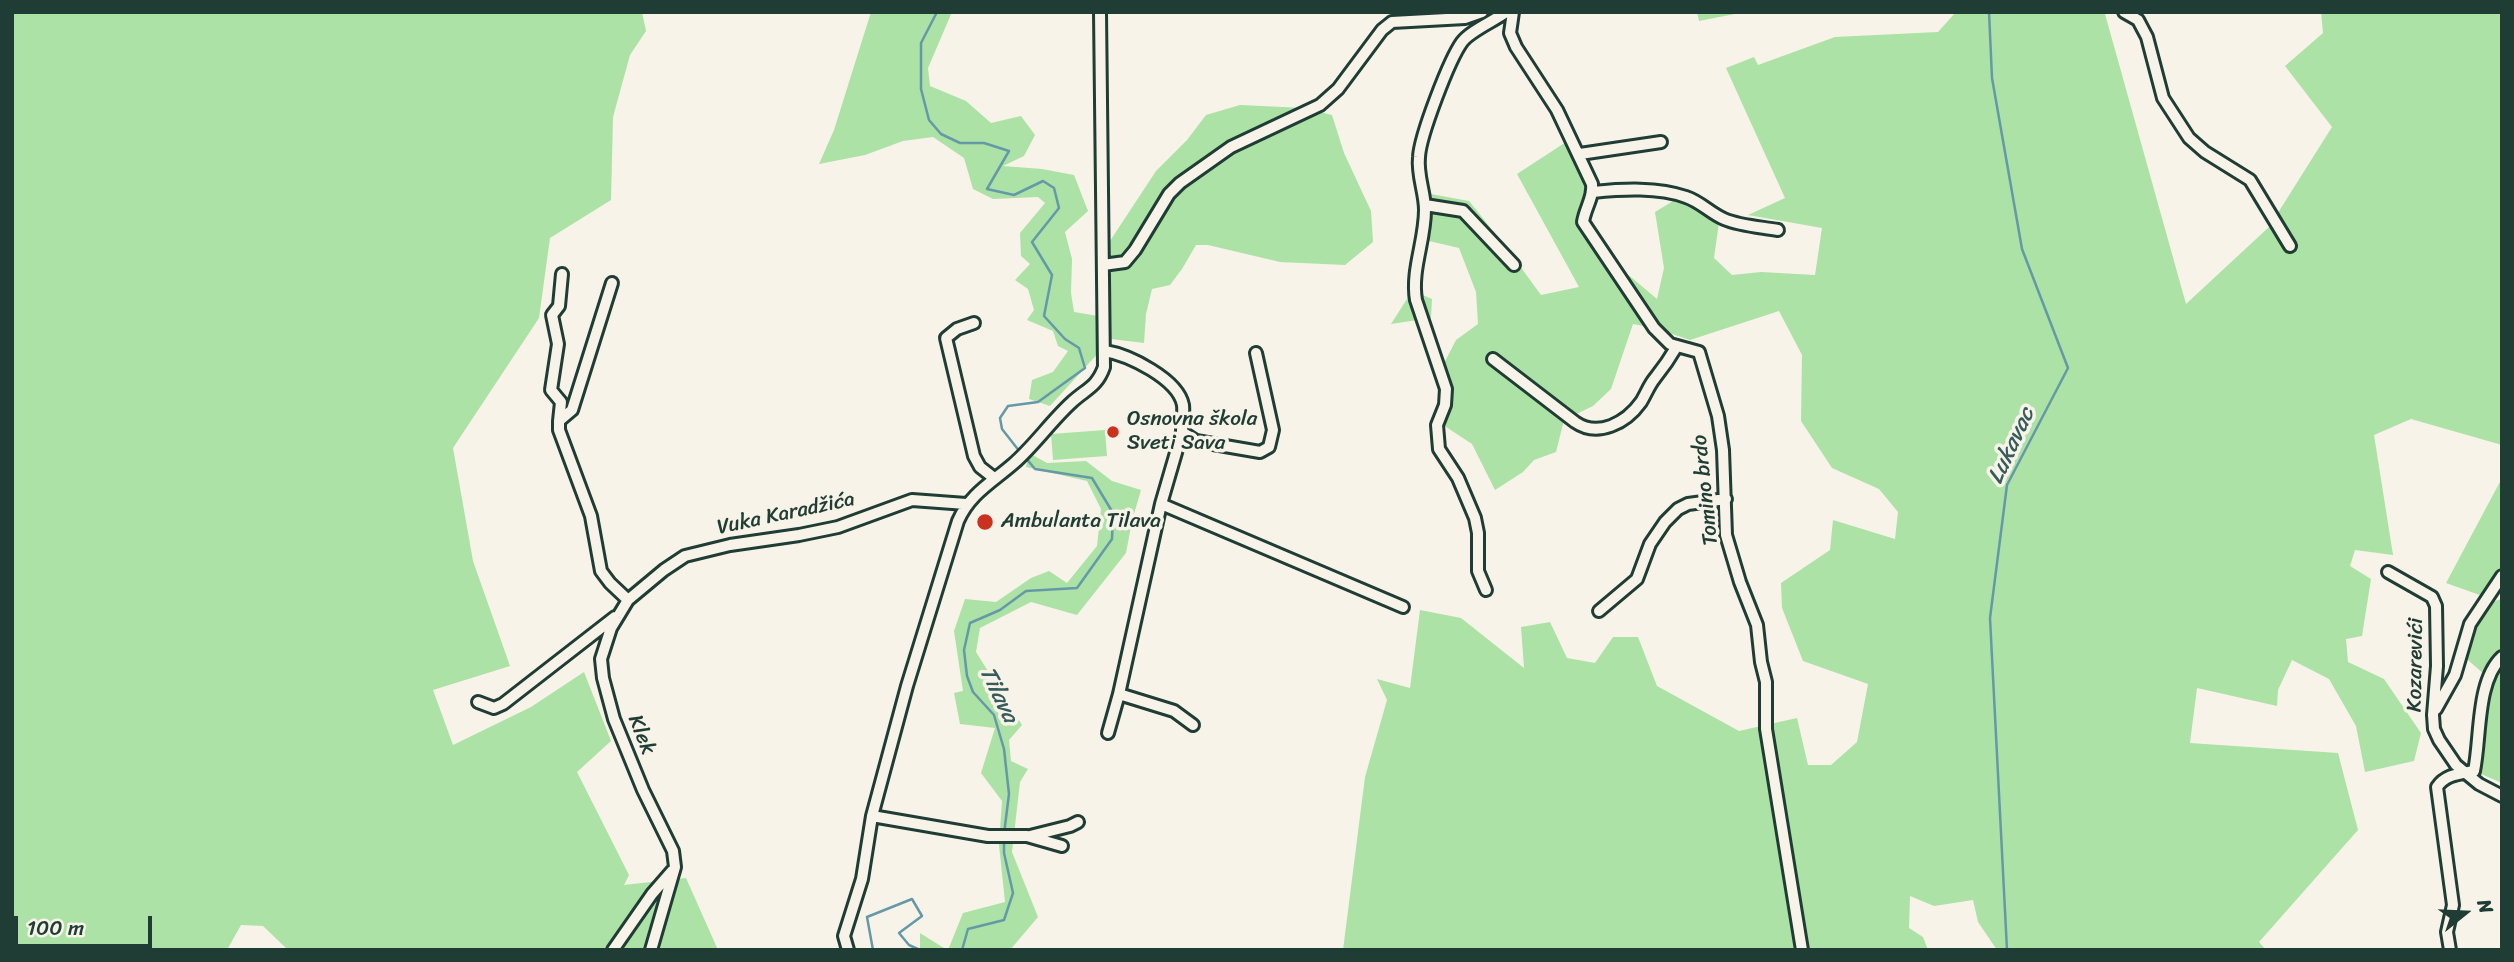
<!DOCTYPE html>
<html>
<head>
<meta charset="utf-8">
<style>
	body { margin:0 }
	#map { position:relative; width:2514px; height:962px; overflow:hidden; background:#f7f3e8; font-family:Sriracha,sans-serif }
	canvas { display:block }
	.frame { position:absolute; inset:0; border:14px solid #1f3d34; pointer-events:none }
	.north { position:absolute; left:2430px; top:878px; width:70px; height:70px; -webkit-text-stroke:5px #f7f3e8; paint-order:stroke; rotate:72deg; font-size:19px; font-weight:700; line-height:28px; text-align:center; color:#1f3d34 }
	.north::after { content:''; display:block; margin:auto; width:24px; height:32px; background:#1f3d34; clip-path:polygon(50% 0,100% 100%,50% 72%,0 100%) }
	.scale { position:absolute; left:14px; top:916px; width:138px; height:32px; box-sizing:border-box; border:4px solid #1f3d34; border-top:0; padding-left:9px; font-size:21px; line-height:24px; white-space:nowrap; color:#1f3d34; -webkit-text-stroke:5px #f7f3e8; paint-order:stroke }
</style>
</head>
<body>
<div id="map">
<canvas width="2514" height="962"></canvas>
<div class="frame"></div>
<div class="north">N</div>
<div class="scale">100 m</div>
</div>
<script>
const ctx = document.querySelector('canvas').getContext('2d');
ctx.lineJoin = 'round';
function paint(path, color) {
  ctx.fillStyle = color;
  ctx.fill(path, 'evenodd');
}
function strokePath(path, color, width, dash) {
  ctx.strokeStyle = color;
  ctx.lineWidth = width;
  ctx.lineCap = dash ? 'butt' : 'round';
  ctx.setLineDash(dash || []);
  ctx.stroke(path);
}
function drawText(font, color, halo, rows, align = 'center') {
  ctx.font = font + ' Sriracha,sans-serif';
  ctx.lineWidth = 7;
  ctx.setLineDash([]);
  ctx.textBaseline = 'middle';
  ctx.strokeStyle = halo;
  ctx.fillStyle = color;
  for (const [text, x, y, turn = 0] of rows) {
    ctx.save();
    ctx.translate(x, y);
    ctx.rotate((+turn || 0) * Math.PI / 180);
    ctx.textAlign = isNaN(turn) ? turn : align;
    if (halo) ctx.strokeText(text, 0, 0);
    ctx.fillText(text, 0, 0);
    ctx.restore();
  }
}
paint(new Path2D(`
	M12 12H642L646 31 630 55 613 117 611 200 550 238 539 318 453 448 473 561 510 666 433 690 453 745 531 707 584 672 611 741 577 772 629 875 624 885 686 878 718 950H288L263 926 241 925 227 950H12Z
	M871 12H952L928 68 930 86 966 101 991 123 1021 116 1035 135 1024 156 1003 166 1042 169 1074 175 1088 211 1065 232 1072 259 1071 293 1074 312 1110 318V241L1156 171 1187 140 1206 115 1240 105 1304 108 1332 115 1344 153 1371 211 1373 242 1345 265 1280 262 1208 245H1196L1182 269 1170 285 1152 289 1146 314 1144 343 1111 339 1050 406 1029 399 1032 380 1053 372 1068 351 1058 346 1053 331 1027 320 1034 310 1028 289 1015 280 1030 264 1021 256 1020 233 1045 203 1038 197 993 199 973 189 964 158 933 137 903 141 865 155 819 164 834 130Z
	M1697 12H1740V13L1699 21Z
	M1956 12H2110L2105 14 2186 304 2269 227 2332 127 2285 66 2323 33 2321 12H2502V445L2411 419 2374 435 2393 555 2355 550 2350 566 2371 579 2362 636 2346 639 2348 662 2384 679 2421 733 2414 761 2365 772 2356 726 2329 679 2292 660 2278 690 2277 706 2197 688 2190 743 2338 753 2358 830 2259 942 2266 950H1997L1978 922 1973 900 1934 906 1910 896 1909 928 1923 937 1928 950H1343L1365 777 1387 700 1377 679 1410 688 1420 610 1461 618 1524 668 1521 627 1550 622 1567 658 1595 663 1613 637H1638L1657 686 1739 731 1797 718 1808 765H1831L1857 742 1868 684 1803 661 1782 608 1781 583 1830 550 1833 520 1895 539 1898 512 1879 489 1832 468 1801 421 1802 355 1779 311 1690 340 1654 328 1633 324 1611 389 1593 406 1564 420 1556 452 1534 460 1523 472 1495 490 1472 444 1440 423 1437 377 1456 340 1478 324 1476 292 1459 248 1429 241 1418 293 1432 299 1431 318 1391 324 1407 299 1420 192 1469 201 1506 247 1541 295 1579 287 1517 174 1566 142 1590 191 1578 210 1619 267 1657 299 1664 268 1655 212 1678 198 1721 208 1714 258 1732 275 1761 272 1815 275 1822 228 1748 215 1785 198 1726 68 1754 57 1758 65 1835 37 1938 32Z
	M1105 430 1107 456 1053 460 1051 434Z
	M1029 453 1047 463 1086 461 1112 481 1141 490 1132 521 1126 553 1077 615 1031 602 980 628 976 652 1022 725 1009 740 1011 761 1028 769 1020 782 1012 852 1038 917 1010 950H948L963 913 1005 902 999 845 1002 801 981 773 995 728 960 724 954 693 963 691 954 631 965 599 996 602 1031 578 1049 571 1067 583 1097 546 1101 509 1087 481 1026 467Z
	M2502 478V583L2491 599 2446 583Z
	M2502 599V783L2481 774 2490 691 2484 674 2462 655C2471 632 2475 604 2502 599Z
	M920 933 947 950H920Z`), '#ace2a5');
strokePath(new Path2D(`
	M937 12 921 43V89L929 120 941 134 960 143H984L1009 151 987 189 1014 195 1043 181 1054 188 1059 208 1032 242 1052 275 1044 316 1065 339 1079 348 1085 368 1038 402 1008 406 1000 418 1002 429 1020 452
	M1989 12 1992 78 2022 249 2068 368 2007 485 1990 618 2007 950
	M1004 834 1009 794 1004 749 994 715 973 692 967 676 964 650 970 623 1000 610 1026 591 1077 588 1112 539 1113 513 1092 478 1035 469 1025 457
	M873 950 867 917 912 899 922 916 899 933 909 945 920 950
	M962 950 968 929 1004 920 1013 893 1004 853V840`), '#6599a8', 2.5);
const minor = new Path2D(`
	M1513 12 1510 33 1516 47 1557 110 1592 184C1594 197 1585 208 1583 222L1654 328 1670 344 1699 352 1718 416 1723 450 1726 535 1740 582 1757 625 1761 662 1766 682V729L1802 950
	M2124 12 2138 20 2147 37 2163 98 2189 138 2205 152 2250 180 2290 246
	M1580 154 1661 142
	M1593 192C1623 189 1658 187 1686 197 1701 202 1710 213 1724 219 1740 226 1761 227 1778 230
	M1425 205 1463 211 1514 265
	M1103 265 1125 262 1135 250 1169 194 1180 183 1231 147 1320 105 1338 89 1382 30 1392 22 1465 18 1482 12
	M612 283 572 410 559 421V430L591 516 601 571 610 583 628 600
	M974 323 957 329 946 338 974 456 980 467 994 478
	M1105 351C1129 355 1178 379 1183 405 1184 414 1182 424 1182 432L1196 441 1260 452 1269 447 1273 430 1256 353
	M1493 359 1575 422C1598 438 1626 423 1641 402 1646 394 1649 385 1655 378 1663 368 1670 358 1677 346
	M559 421 561 402 551 390 558 344 552 315 559 306 562 274
	M1182 432 1161 504 1403 607
	M2388 572 2432 597 2436 606 2437 666 2433 715 2434 729 2439 740 2456 765 2479 784 2502 796
	M1486 590 1478 571V533L1475 518 1458 478 1439 449 1437 425 1445 405 1446 389 1416 300C1411 270 1425 241 1425 210 1425 192 1417 176 1419 157 1420 136 1449 60 1462 42 1470 31 1494 21 1506 12
	M1599 611 1637 579 1650 544 1665 522 1678 509 1688 504 1726 499
	M1119 694 1174 711 1193 725
	M478 702 494 708 503 704 615 617
	M2436 709 2455 675 2470 624 2502 576
	M1108 733 1119 694 1161 504
	M872 816 988 836H1027L1062 846
	M1030 836 1070 826 1078 822
	M613 950 652 894 672 871
	M651 950 675 867 673 851 643 790 614 719 603 678 601 659 611 628 628 600 664 570 685 556 730 545 799 535 838 527 912 500 966 504
	M848 950 844 936 862 879 872 816 907 686 958 521C970 494 991 483 1013 464 1034 446 1051 421 1072 402 1086 389 1097 387 1104 367L1100 12
	M2450 950 2447 932 2453 905 2437 787C2446 774 2460 774 2474 771 2481 738 2476 681 2502 657`);
strokePath(minor, '#1f3d34', 16);
strokePath(minor, '#f7f3e8', 10);
for (const [x, y, r, color] of [
	[1113,432,7,"#c8321e"],
	[985,522,9,"#c8321e"]
]) {
  const dot = new Path2D();
  dot.arc(x, y, r, 0, 2 * Math.PI);
  ctx.fillStyle = color;
  ctx.fill(dot);
  strokePath(dot, '#f7f3e8', 2.5);
}
drawText('21px', '#1f3d34', '#f7f3e8', [
	["Osnovna škola",1127,420],
	["Sveti Sava",1127,444],
	["Ambulanta Tilava",1001,522]
], 'left');
drawText('21px', '#1f3d34', '#f7f3e8', [
	["Tomino brdo",1706,490,-96],
	["Vuka Karadžića",786,514,-12],
	["Kozarevići",2416,665,-89],
	["Klek",641,735,68]
]);
drawText('italic 23px', '#365c5b', '#f7f3e8', [
	["Lukavac",2012,446,-65],
	["Tilava",998,695,64]
]);
</script>
</body>
</html>
